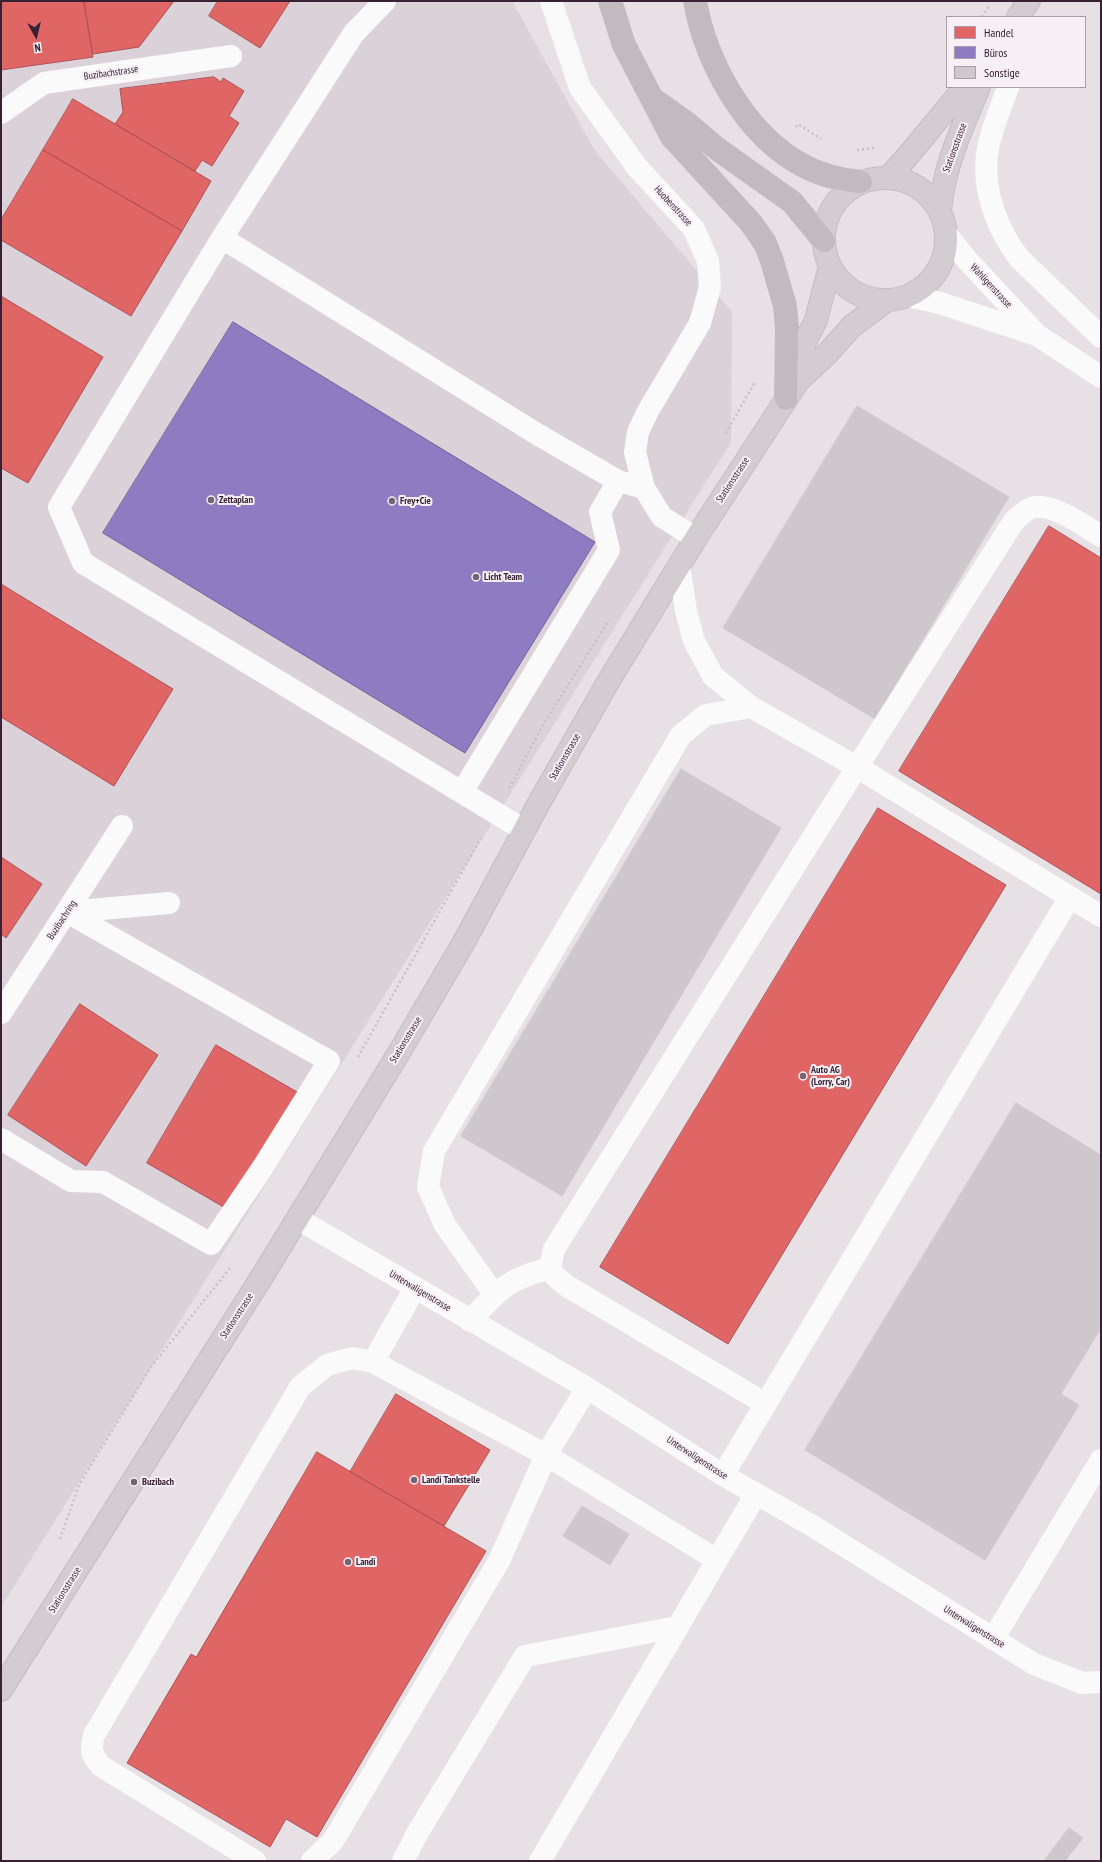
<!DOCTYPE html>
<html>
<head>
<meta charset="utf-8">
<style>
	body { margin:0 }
	#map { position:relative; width:1102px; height:1862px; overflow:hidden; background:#e7e1e6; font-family:"PT Sans Narrow",sans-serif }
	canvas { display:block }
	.frame { position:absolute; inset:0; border:2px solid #382132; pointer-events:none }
	.legend { position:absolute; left:946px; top:16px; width:140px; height:72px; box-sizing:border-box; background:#f6eff6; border:1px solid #aa9da8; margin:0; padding:5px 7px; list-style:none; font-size:12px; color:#382132 }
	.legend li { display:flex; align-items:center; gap:8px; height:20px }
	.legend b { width:20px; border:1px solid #aa9da8 }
	.north { position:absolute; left:16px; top:16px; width:40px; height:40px; -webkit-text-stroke:3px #f6eff6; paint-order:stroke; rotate:172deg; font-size:11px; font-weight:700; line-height:16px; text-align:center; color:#382132 }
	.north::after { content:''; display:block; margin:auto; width:14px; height:18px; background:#382132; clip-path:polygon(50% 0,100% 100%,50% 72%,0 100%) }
</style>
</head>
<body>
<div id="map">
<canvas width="1102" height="1862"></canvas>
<div class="frame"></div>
<ul class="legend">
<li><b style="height:11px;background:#e06666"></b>Handel</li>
<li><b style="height:11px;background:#8e7cc3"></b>Büros</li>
<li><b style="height:11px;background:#cec8cd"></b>Sonstige</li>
</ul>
<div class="north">N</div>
</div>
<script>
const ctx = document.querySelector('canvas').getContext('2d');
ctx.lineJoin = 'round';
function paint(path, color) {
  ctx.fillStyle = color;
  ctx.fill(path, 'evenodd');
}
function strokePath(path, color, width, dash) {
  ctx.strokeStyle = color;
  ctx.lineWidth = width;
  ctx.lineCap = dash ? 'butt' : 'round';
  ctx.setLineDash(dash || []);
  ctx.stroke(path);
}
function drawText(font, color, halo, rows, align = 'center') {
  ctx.font = font + ' "PT Sans Narrow",sans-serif';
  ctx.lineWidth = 4;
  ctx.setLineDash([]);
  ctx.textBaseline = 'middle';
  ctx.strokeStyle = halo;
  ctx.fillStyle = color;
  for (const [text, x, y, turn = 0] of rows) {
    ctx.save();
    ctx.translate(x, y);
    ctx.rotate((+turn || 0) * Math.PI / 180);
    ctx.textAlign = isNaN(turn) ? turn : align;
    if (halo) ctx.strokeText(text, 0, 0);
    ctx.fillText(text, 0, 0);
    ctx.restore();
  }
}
paint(new Path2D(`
	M1 1H512L595 151 732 312 731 442 1 1607Z`), '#dbd1d9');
const shops = new Path2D(`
	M1 1H84L93 57 1 70Z
	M84 1H174L139 47 93 54Z
	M218 1H290L260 48 209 16Z
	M214 77 221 82 223 78 244 91 229 116 239 123 212 166 202 160 195 171 115 124 123 112 120 89Z
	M73 99 211 181 182 231 43 150Z
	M43 150 182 231 131 316 1 240V220Z
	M1 296 103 357 28 483 1 468Z
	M1049 526 1101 558V894L899 771Z
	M1 584 173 689 114 786 1 717Z
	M878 808 1006 885 728 1344 600 1267Z
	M1 857 42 884 6 938 1 934Z
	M80 1004 158 1055 86 1166 8 1115Z
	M216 1045 297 1092 229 1210 147 1163Z
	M396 1394 490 1450 444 1526 350 1472Z
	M317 1452 486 1551 317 1837 286 1819 270 1847 127 1763 191 1654 196 1657Z`);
paint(shops, '#e06666');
strokePath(shops, '#ae5156', 1);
const offices = new Path2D(`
	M233 322 595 542 465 753 103 533Z`);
paint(offices, '#8e7cc3');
strokePath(offices, '#746198', 1);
const building = new Path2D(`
	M857 406 1009 497 875 719 723 628Z
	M681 769 781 828 562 1196 461 1136Z
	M1016 1103 1101 1155V1328L1061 1394 1079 1405 985 1560 805 1450Z
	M582 1506 629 1534 610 1565 563 1536Z
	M1069 1828 1083 1838 1065 1861H1044Z`);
paint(building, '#cec8cd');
strokePath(building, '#d0cacf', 1);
const major = new Path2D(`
	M1018 17 1029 1
	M889 177C916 148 939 117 965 87
	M824 239a61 61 0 1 1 122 0a61 61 0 1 1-122 0Z
	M940 211C944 165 962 129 979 87
	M798 381 805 342 816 320 830 266
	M1 1690 263 1275 400 1051 464 942 539 803 608 682 696 538 798 381 827 354 852 326 886 301`);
const highway = new Path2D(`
	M610 1 624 45 672 137 751 223 765 243 772 261 785 306 787 328 786 399
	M695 1C706 63 745 134 802 165 820 175 841 180 861 182
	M657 102 688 124 716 148 792 202 824 241`);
strokePath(major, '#c3bcc2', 24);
strokePath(highway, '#c3bcc2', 24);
strokePath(new Path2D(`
	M982 17 989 6
	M796 127 798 124 821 139
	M857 150 874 148
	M726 433 755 382
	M509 788 543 725 609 620
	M358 1057 481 838
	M60 1539 79 1485 151 1367 230 1268`), '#c8bfc4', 2.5, [2, 3]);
strokePath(new Path2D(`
	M551 1 580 88 637 167 694 229 708 261 710 287 700 323 648 411 638 432 635 452 644 488 662 517 696 538
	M1008 87C1001 107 992 128 988 148 981 187 996 228 1019 258L1101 337
	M1 113 44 83 231 56
	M947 235 968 261 1037 335 1101 377
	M222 238 354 33 385 1
	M909 296 940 303 1034 334
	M679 566 686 611 694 641 713 676 751 707 857 767 1101 916
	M462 792 609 550 600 512 618 481
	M524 830 83 563 59 507 222 238 537 434 618 481 644 488
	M67 912 169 903
	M1 1013 122 826
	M1 1139 71 1181 103 1182 211 1244 263 1167 329 1061 67 912
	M298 1219 587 1388 723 1475 811 1525 1034 1664 1082 1683 1101 1682
	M494 1294 445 1225 428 1187 434 1151 681 735 706 715 751 707
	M470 1321C499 1289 508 1279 550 1268
	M373 1362 546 1455 587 1388
	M766 1404 567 1286 555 1276 550 1268 554 1249 857 767 1014 521C1019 517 1024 511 1031 508 1051 501 1084 526 1101 536
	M723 1475 1070 897
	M993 1639 1101 1460
	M255 1861 101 1766C91 1755 90 1749 94 1735L300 1387 327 1365 352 1358 373 1362 415 1288
	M312 1861 333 1841 499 1561 546 1455 717 1560
	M403 1861 418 1832 525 1656 677 1627
	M540 1861 756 1494`), '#fbfafb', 22);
strokePath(major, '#d3cdd2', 22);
strokePath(highway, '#c1babe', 22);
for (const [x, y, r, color] of [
	[211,500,4,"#756471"],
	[392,501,4,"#756471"],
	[476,577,4,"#756471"],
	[803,1076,4,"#756471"],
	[414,1480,4,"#756471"],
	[134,1482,4,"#756471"],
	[348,1562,4,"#756471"]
]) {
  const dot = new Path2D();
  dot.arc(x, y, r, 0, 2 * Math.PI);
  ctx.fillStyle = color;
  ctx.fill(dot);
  strokePath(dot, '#f6eff6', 1.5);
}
drawText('10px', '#382132', '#f6eff6', [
	["Buzibachstrasse",111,73,-8],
	["Stationsstrasse",955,148,-70],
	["Huobenstrasse",673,206,47],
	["Wahligenstrasse",991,286,47],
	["Stationsstrasse",733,480,-57],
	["Stationsstrasse",565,757,-60],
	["Buzibachring",62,920,-57],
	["Stationsstrasse",406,1040,-59],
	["Unterwaligenstrasse",420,1291,31],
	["Stationsstrasse",237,1316,-57],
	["Unterwaligenstrasse",697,1458,33],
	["Stationsstrasse",65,1590,-58],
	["Unterwaligenstrasse",974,1627,32]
]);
drawText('bold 10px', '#382132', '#f6eff6', [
	["Zettaplan",219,500],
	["Frey+Cie",400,501],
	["Licht Team",484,577],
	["Auto AG",811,1070],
	["(Lorry, Car)",811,1082],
	["Landi Tankstelle",422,1480],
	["Buzibach",142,1482],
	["Landi",356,1562]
], 'left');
</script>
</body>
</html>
